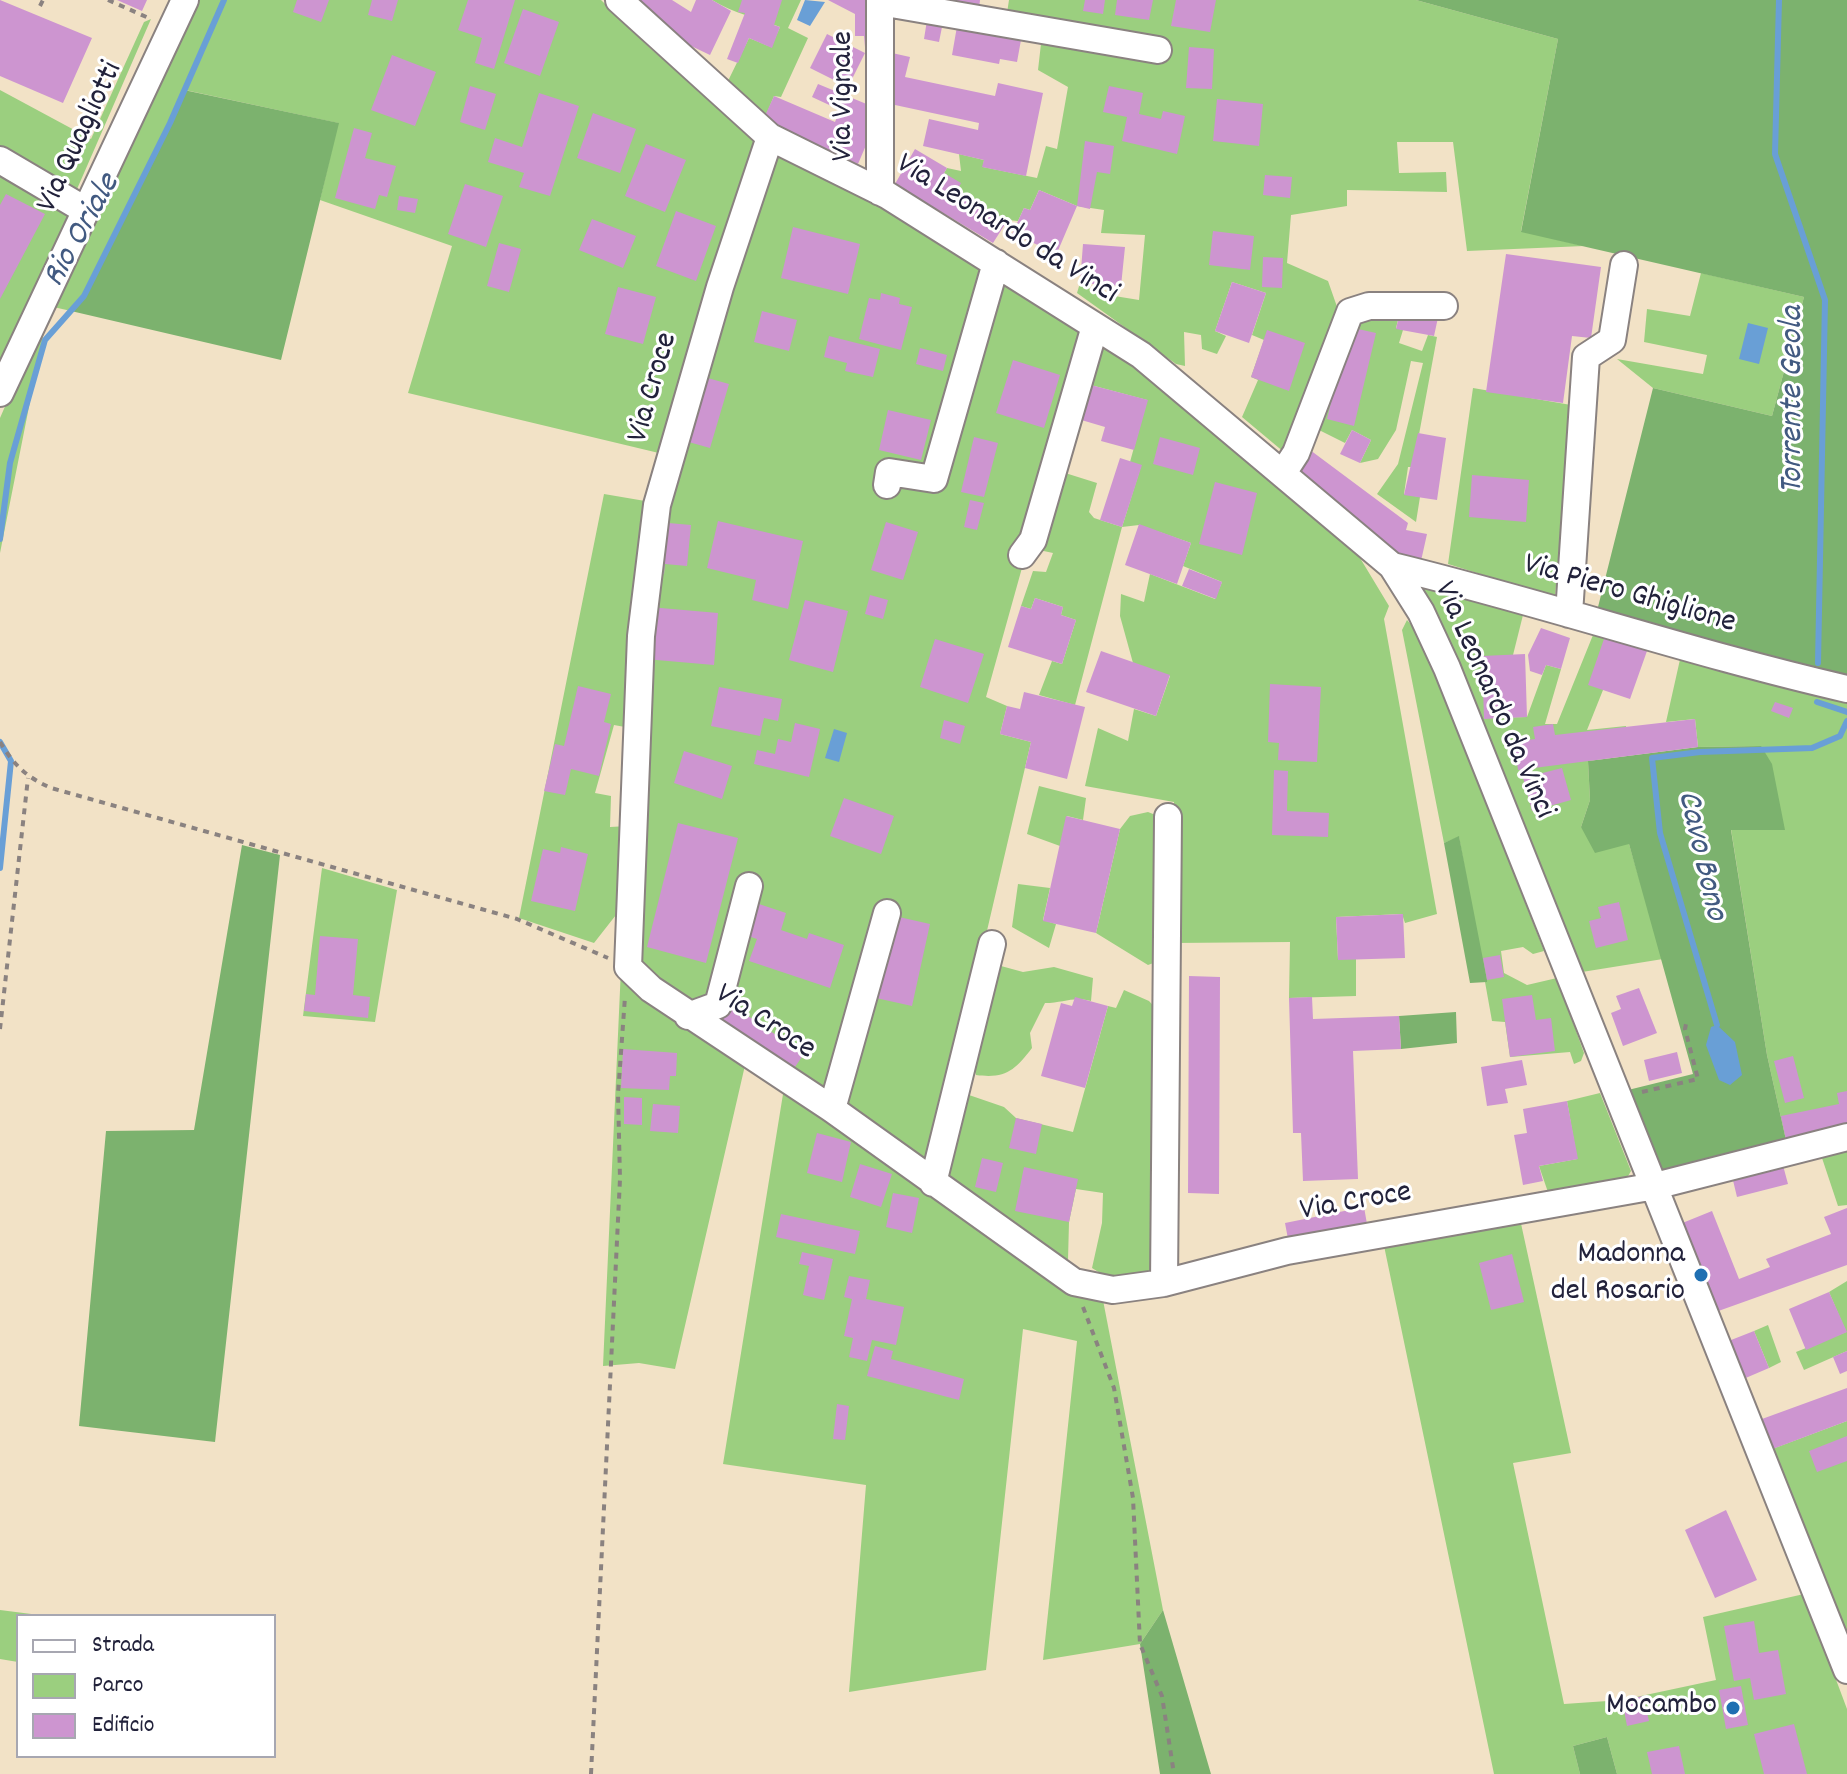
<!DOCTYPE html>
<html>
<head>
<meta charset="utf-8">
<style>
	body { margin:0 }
	#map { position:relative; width:1847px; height:1774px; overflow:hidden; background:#f2e2c6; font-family:Dekko,sans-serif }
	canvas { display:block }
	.legend { position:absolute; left:16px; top:1614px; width:260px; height:144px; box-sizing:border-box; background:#fff; border:2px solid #a7a7b1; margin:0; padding:10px 14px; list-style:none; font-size:24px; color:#22223b }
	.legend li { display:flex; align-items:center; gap:16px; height:40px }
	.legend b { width:40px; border:2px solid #a7a7b1 }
</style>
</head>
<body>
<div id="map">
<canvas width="1847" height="1774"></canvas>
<ul class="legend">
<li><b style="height:10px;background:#fff"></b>Strada</li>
<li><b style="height:22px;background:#9bcf7f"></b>Parco</li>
<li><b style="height:22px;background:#cd95d0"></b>Edificio</li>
</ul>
</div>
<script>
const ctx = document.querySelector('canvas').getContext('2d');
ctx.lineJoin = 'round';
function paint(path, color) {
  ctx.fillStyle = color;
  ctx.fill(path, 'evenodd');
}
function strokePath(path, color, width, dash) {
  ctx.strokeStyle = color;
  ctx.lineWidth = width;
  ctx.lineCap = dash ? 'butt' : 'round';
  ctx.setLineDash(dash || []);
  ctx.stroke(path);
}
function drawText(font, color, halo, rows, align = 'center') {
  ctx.font = font + ' Dekko,sans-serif';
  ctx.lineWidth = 6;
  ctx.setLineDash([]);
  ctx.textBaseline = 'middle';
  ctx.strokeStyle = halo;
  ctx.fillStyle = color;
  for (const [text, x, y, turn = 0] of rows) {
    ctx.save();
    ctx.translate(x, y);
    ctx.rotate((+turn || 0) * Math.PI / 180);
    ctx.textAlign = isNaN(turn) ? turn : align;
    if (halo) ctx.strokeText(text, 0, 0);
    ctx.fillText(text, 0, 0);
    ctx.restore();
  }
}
paint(new Path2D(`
	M198 0H601L650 48 760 144 663 454 408 393 452 246 320 200 338 123 185 90 84 296 71 311 49 306 0 553V418L89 213Z
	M712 0H801L788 28 808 38 781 97 774 96 766 115 727 83 749 38 771 47 780 27C757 18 733 13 712 0Z
	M1009 0H1416L1558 39 1521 231 1584 246 1467 251 1453 142H1397L1399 173 1446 172 1447 192 1347 190V206L1291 215 1287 263 1328 281 1342 321 1400 312 1396 328 1403 330 1399 343 1422 351 1428 335 1437 337 1413 467H1408L1404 494 1420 497 1416 522 1377 494 1398 464 1423 363 1411 361 1396 430 1378 459 1360 463 1371 440 1352 430 1345 443 1315 428 1285 453 1242 417 1258 380 1251 377 1264 340 1252 335 1266 293 1232 282 1215 331 1226 336 1217 354 1202 349 1201 335 1184 332 1185 366 1176 364 1077 293 1080 283 1089 284 1090 292 1139 300 1145 235 1101 233 1104 210 1077 206 1039 190 1030 210 1024 208 1018 221C991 220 959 194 944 173L947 168 961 171 959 154 984 160 983 167 1037 178 1046 146 1057 149 1068 87 1038 70 1042 35 1007 13Z
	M151 19 74 196 0 150V90L91 139 144 22Z
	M770 147 875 200 1088 331 986 697 1007 706 1000 734 1031 742 930 1175 652 985 641 961 651 572Z
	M0 169 73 213 0 369Z
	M1701 273 1804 297 1772 416 1653 388 1617 359 1703 374 1707 355 1644 342 1647 309 1690 316Z
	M1101 338 1357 553 1389 606 1384 619 1437 914 1405 923 1402 914 1336 917 1338 959H1356V996L1289 998 1290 942 1173 943 1174 802 1085 786 1098 728 1128 741 1134 709 1156 716 1170 676 1133 663 1120 616 1121 594 1144 602 1150 574 1215 599 1222 582 1183 566 1191 543 1139 525 1122 527 1075 705 1039 695 1052 661 1062 664 1076 620 1061 615 1063 607 1035 598 1031 609 1021 606 1033 571 1046 572 1053 553 1039 550 1062 472 1097 483 1089 512 1094 518 1122 527 1141 466 1130 462 1147 400 1087 384Z
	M1473 388 1571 405 1555 597 1448 564Z
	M604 494 651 502 625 727 614 725 595 793 611 796 610 827 629 826 623 906 594 943 519 918Z
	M1436 583 1524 611 1513 655 1485 718 1527 717 1546 665 1561 669 1545 724H1557L1593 635 1605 636 1603 690 1587 730 1626 726 1629 754 1588 761 1590 800 1581 827 1629 844 1663 959 1582 972 1422 591Z
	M1407 620 1421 636 1544 951 1533 954 1523 947 1501 951 1504 973 1527 985 1557 978 1584 1053 1581 1061 1574 1064 1570 1052 1510 1057 1505 1022 1492 1021 1459 837 1444 843 1402 630Z
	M1681 655 1847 694V1127L1786 1140 1767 1055 1731 829 1761 746 1698 747 1695 719 1666 722Z
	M1039 786 1086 798 1083 820 1067 816 1060 846 1027 834Z
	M1148 812 1158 816 1159 961 1148 965 1096 933 1120 829 1130 816Z
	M322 868 397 890 375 1022 303 1016Z
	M1018 884 1050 888 1043 920 1056 924 1049 948 1012 927Z
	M1001 966 1023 972 1054 967 1093 978 1091 1001C1074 996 1063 1003 1045 1003L1030 1033 1032 1048C1015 1070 1006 1079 976 1075L973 1065 994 970Z
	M621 968 746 1061 675 1369 639 1363 603 1366Z
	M1124 990 1149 1001 1158 1011V1276L1113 1281 1092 1268 1102 1223 1103 1193 1076 1189 1069 1222 1068 1260 1053 1257 942 1174 960 1103 969 1095 1004 1107 1016 1118 1073 1132 1108 1006 1116 1008Z
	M784 1088 1102 1295 1163 1610 1140 1644 1043 1660 1077 1341 1023 1329 986 1670 849 1692 866 1485 723 1464Z
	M1600 1093 1631 1171 1623 1185 1550 1198 1539 1166 1577 1159 1567 1101Z
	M1847 1150V1205L1838 1206 1822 1158Z
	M1520 1219 1571 1453 1513 1463 1564 1704 1622 1700 1716 1680 1703 1617 1804 1594 1847 1709V1774H1617L1607 1737 1573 1746 1580 1774H1494L1383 1241Z
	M1847 1281V1351L1804 1370 1796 1352 1846 1332 1829 1292Z
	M1768 1325 1781 1362 1769 1368 1754 1331Z
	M1847 1421V1636L1772 1449Z
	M0 1610 47 1616H18V1662L0 1659Z`), '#9bcf7f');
paint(new Path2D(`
	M1416 0H1847V678L1597 611 1653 388 1772 416 1804 297 1521 232 1558 39Z
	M184 90 339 123 281 360 71 311 84 296Z
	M1761 746 1772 764 1785 830H1731L1767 1055 1786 1140 1659 1177 1628 1090 1693 1074 1629 844 1595 853 1581 827 1590 800 1588 761 1698 747Z
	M1459 836 1487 980V982L1470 983 1444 843Z
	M242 845 280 855 215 1442 79 1426 106 1131 194 1130Z
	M1456 1012 1457 1043 1401 1049 1399 1016Z
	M1163 1610 1211 1774H1160L1140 1644Z
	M1607 1737 1617 1774H1580L1573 1746Z`), '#7cb26e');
paint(new Path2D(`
	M805 0 825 2 810 26 797 20Z
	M1748 323 1768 328 1759 364 1739 359Z
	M834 729 847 733 839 762 825 758Z
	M1717 1025 1735 1042 1742 1075 1730 1085 1719 1080 1706 1045 1711 1027Z`), '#699fd6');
strokePath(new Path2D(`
	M1779 0 1775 154 1825 300 1818 663
	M0 539 10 463 45 340 84 296 170 123 224 0
	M1817 702 1847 712
	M0 742 11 761 0 868
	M1717 1025 1660 833 1652 758 1700 752 1812 748 1840 736 1847 721`), '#699fd6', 6);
paint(new Path2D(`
	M0 0 92 38 63 103 0 76Z
	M117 0H147L142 11Z
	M297 0H329L321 22 293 12Z
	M372 0H398L392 21 368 15Z
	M468 0H515L494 69 475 63 482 38 458 30Z
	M630 0H672L691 12 696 0H712L731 11 710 55 664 33Z
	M742 0H782L774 25 780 27 772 48 749 38 738 63 727 59 745 13 738 12Z
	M828 0H876L877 48 865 47 864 36H855V14Z
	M934 0H980L979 9Z
	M1085 0H1105L1103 14 1083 11Z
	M1117 0H1153L1149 20 1115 15Z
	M1176 0H1216L1210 32 1171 26Z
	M523 9 559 22 540 76 504 63Z
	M928 14 944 17 939 42 924 39Z
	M959 15 1004 36 1021 40 1017 62 1000 59 999 64 952 55Z
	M827 34 865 53 848 87 810 68Z
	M1189 47 1214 49 1212 89 1186 88Z
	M892 53 910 57 905 77 995 96 998 83 1043 93 1026 176 982 167 984 160 923 146 929 119 978 130 979 123 881 102Z
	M392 55 436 72 415 126 371 110Z
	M818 84 881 110 858 164 763 120 774 96 835 122 840 110 812 97Z
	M470 86 496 94 485 130 460 122Z
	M1109 86 1143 93 1139 114 1161 119 1163 111 1185 116 1177 154 1122 141 1127 117 1103 112Z
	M539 93 579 106 550 196 519 187 524 173 488 162 495 138 522 147Z
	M1217 99 1263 104 1259 146 1213 141Z
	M593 113 636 129 620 173 577 158Z
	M354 128 372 133 365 158 396 166 387 197 379 195 375 209 335 198Z
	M1085 141 1114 146 1110 174 1097 172 1090 209 1077 206Z
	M646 144 686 160 665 212 625 196Z
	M915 149 947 168 944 173 961 183 957 191 1007 221 993 243 895 184Z
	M1265 175 1292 177 1290 198 1263 195Z
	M465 184 503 196 486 247 448 234Z
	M1039 190 1077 206 1057 253 1012 234 1024 208 1030 210Z
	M6 194 45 214 0 299V205Z
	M399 196 418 199 415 213 397 210Z
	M676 211 716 226 696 281 656 266Z
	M592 219 636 236 623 268 579 250Z
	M793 227 860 244 848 294 781 278Z
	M1213 231 1254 236 1250 270 1209 265Z
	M499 243 521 249 509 292 487 286Z
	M1083 244 1125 247 1121 286 1080 283Z
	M1506 254 1601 267 1591 338 1572 336 1563 403 1486 392Z
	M1263 257 1283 258 1282 288 1262 287Z
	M1232 282 1266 293 1249 343 1215 331Z
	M618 287 656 297 643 344 605 334Z
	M881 293 900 298 899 304 912 307 901 350 859 339 869 298 880 300Z
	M762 311 797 320 789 351 754 342Z
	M1400 312 1439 313 1434 336 1396 329Z
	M1349 327 1376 333 1354 426 1327 419Z
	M1267 330 1305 343 1289 391 1251 377Z
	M829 336 880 349 873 377 845 371 847 363 824 357Z
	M920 348 947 355 943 371 916 364Z
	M1013 360 1060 375 1044 428 996 413Z
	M697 375 729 384 710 448 678 439Z
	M1087 384 1148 400 1134 450 1101 441 1105 427 1078 419Z
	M888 410 931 420 921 460 879 450Z
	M1352 430 1371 440 1360 463 1340 454Z
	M1418 433 1446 438 1437 500 1404 495Z
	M974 437 998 443 984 497 961 492Z
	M1160 437 1200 448 1193 475 1153 464Z
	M1306 447 1408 523 1406 530 1427 534 1421 561 1399 554 1291 472Z
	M1120 458 1142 465 1122 527 1100 520Z
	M1472 475 1529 480 1526 522 1469 517Z
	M1215 482 1257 493 1242 555 1199 544Z
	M970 500 984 503 977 530 964 527Z
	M718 521 803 541 788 609 752 600 756 580 707 568Z
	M657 522 691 525 687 566 665 564 664 574 652 573Z
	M886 522 918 532 903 580 871 570Z
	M1139 524 1191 543 1177 584 1125 565Z
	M1189 569 1222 582 1216 599 1182 586Z
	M870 595 888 600 883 619 865 614Z
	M1035 598 1063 607 1061 615 1076 620 1062 664 1008 647 1021 606 1031 609Z
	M805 600 848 611 833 672 789 660Z
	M649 607 718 613 714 665 645 659Z
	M1541 628 1570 638 1561 669 1546 665 1542 675 1530 671 1528 655Z
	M1605 636 1647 651 1630 699 1588 685Z
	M935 639 984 654 968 703 920 687Z
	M1101 651 1170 675 1156 716 1086 692Z
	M1525 654 1527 717 1484 719 1482 656Z
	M1270 684 1321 687 1317 762 1278 760 1279 743 1268 742Z
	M578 686 611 694 604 722 611 724 599 776 571 769 565 795 544 791 555 744 564 746Z
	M719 687 782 699 778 721 764 718 760 736 711 726Z
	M1024 692 1085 707 1067 779 1025 768 1031 742 1000 734 1007 706 1020 709Z
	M1775 702 1793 708 1789 718 1771 711Z
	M1695 719 1698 747 1518 770 1514 742 1535 739 1533 727 1553 724 1555 735Z
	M944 720 965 726 960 744 940 738Z
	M795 723 820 729 809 777 754 764 757 750 775 754 778 739 791 742Z
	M684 751 732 766 722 799 674 783Z
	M1562 768 1571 800 1532 811 1523 778Z
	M1274 770 1288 771 1287 811 1329 813 1328 837 1272 835Z
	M844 798 894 816 881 854 830 836Z
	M1066 816 1120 829 1096 933 1043 921Z
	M678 823 738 838 706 963 647 947Z
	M561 847 588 854 575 911 531 901 543 849 560 853Z
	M1619 902 1628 940 1596 948 1589 921 1601 918 1598 907Z
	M756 903 786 913 781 930 807 939 809 933 844 945 830 988 749 961 757 939 745 935Z
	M1403 914 1405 958 1338 960 1336 917Z
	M899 917 930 924 912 1006 876 998 888 946 892 948Z
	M320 936 358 939 353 995 370 997 368 1018 304 1011 306 994 315 995Z
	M1500 955 1504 977 1487 980 1483 958Z
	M1189 976 1220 977 1219 1194 1188 1193Z
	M1639 988 1657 1033 1623 1046 1611 1013 1621 1009 1616 996Z
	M1532 995 1536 1020 1551 1018 1555 1051 1510 1057 1502 999Z
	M1075 997 1108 1006 1085 1088 1041 1076 1061 1003 1072 1006Z
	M1312 997 1313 1019 1399 1016 1401 1049 1353 1051 1358 1179 1303 1181 1301 1133H1293L1289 998Z
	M729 1003 804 1054 788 1077 714 1026Z
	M623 1049 677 1053 676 1076H670L669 1090 621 1088Z
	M1677 1052 1682 1073 1649 1081 1644 1060Z
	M1793 1056 1804 1098 1785 1103 1774 1061Z
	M1522 1060 1527 1085 1505 1089 1508 1103 1487 1106 1481 1067Z
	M1847 1091V1127L1786 1140 1781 1116 1839 1104 1837 1093Z
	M624 1097 642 1098V1125L624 1124Z
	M1567 1101 1578 1159 1539 1166 1543 1181 1523 1185 1514 1135 1527 1133 1523 1109Z
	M653 1104 680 1106 678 1133 650 1131Z
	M1016 1118 1042 1124 1036 1154 1009 1148Z
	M817 1133 851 1142 842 1182 807 1173Z
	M982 1158 1003 1163 996 1192 975 1187Z
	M1781 1158 1788 1184 1737 1197 1731 1172Z
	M860 1164 892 1174 881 1207 850 1197Z
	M1024 1167 1078 1179 1069 1222 1015 1211Z
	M893 1193 919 1198 912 1233 886 1227Z
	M1364 1207 1367 1224 1288 1239 1285 1223Z
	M1847 1208V1265L1710 1314 1675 1226 1712 1211 1739 1279 1770 1267 1766 1259 1831 1234 1824 1217Z
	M781 1214 860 1231 855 1254 776 1237Z
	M802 1252 833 1259 824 1300 803 1295 809 1266 799 1264Z
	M1512 1254 1524 1302 1491 1310 1479 1263Z
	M849 1276 870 1280 866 1299 904 1307 896 1345 872 1340 867 1361 849 1357 853 1338 844 1336 852 1299 844 1297Z
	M1829 1292 1847 1332 1806 1350 1789 1309Z
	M1754 1331 1769 1368 1741 1380 1726 1342Z
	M875 1346 893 1351 891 1359 964 1379 959 1400 867 1376Z
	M1847 1351V1371L1840 1374 1833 1357Z
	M1847 1388V1421L1762 1453 1751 1423Z
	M837 1404 849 1406 845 1440 833 1439Z
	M1847 1436V1461L1817 1472 1809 1451Z
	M1726 1510 1757 1580 1715 1598 1685 1530Z
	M1754 1621 1759 1653 1778 1650 1786 1694 1754 1700 1750 1678 1734 1681 1724 1626Z
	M1741 1686 1748 1725 1726 1729 1719 1690Z
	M1643 1696 1649 1721 1627 1726 1622 1700Z
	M1794 1724 1807 1774H1764L1754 1734Z
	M1679 1746 1685 1774H1652L1647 1752Z`), '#cd95d0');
const minor = new Path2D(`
	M619 0 770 137 887 195 1141 355 1392 566 1421 612 1447 668 1847 1670
	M880 0V192
	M880 2 1158 50
	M770 137 720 287 657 505 641 636 628 967 651 989 832 1109 1074 1282 1113 1290 1164 1283 1287 1251 1655 1186 1847 1137
	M0 160 85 210
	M0 393 185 0
	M1283 473 1296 453 1350 312 1369 306H1444
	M887 485 889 472 934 479 996 263
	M1022 555 1033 540 1095 326
	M1392 566C1545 603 1694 654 1847 689
	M1569 614 1586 357 1612 340 1624 265
	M688 1016 718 1005 749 886
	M832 1109 887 913
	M933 1183 992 944
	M1164 1283 1168 817`);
strokePath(minor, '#8a8280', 30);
strokePath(new Path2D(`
	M108 0 151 19
	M40 6 43 0
	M0 742C14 765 26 777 51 788L517 919 608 958
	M0 1029 28 778
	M1642 1092 1698 1079 1685 1029 1687 1019
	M1083 1307 1114 1388 1133 1498 1140 1644 1162 1696 1174 1774
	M591 1774 620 1179 618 1094 625 997`), '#8a8280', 4, [6, 6]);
strokePath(minor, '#fff', 26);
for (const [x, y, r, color] of [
	[1701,1275,8,"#1f6fb2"],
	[1733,1708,8,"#1f6fb2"]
]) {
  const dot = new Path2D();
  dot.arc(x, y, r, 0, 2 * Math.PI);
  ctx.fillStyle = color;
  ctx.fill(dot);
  strokePath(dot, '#fff', 3);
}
drawText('32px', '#22223b', '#fff', [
	["Via Vignale",846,96,-90],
	["Via Quagliotti",82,138,-65],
	["Via Leonardo da Vinci",1006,231,32],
	["Via Croce",655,388,-74],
	["Via Piero Ghiglione",1629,596,16],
	["Via Leonardo da Vinci",1492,701,66],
	["Via Croce",764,1024,33],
	["Via Croce",1356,1204,-10]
]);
drawText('32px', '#22223b', '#fff', [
	["Madonna",1685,1257],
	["del Rosario",1685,1294],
	["Mocambo",1717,1708]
], 'right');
drawText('italic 34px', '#425a81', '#fff', [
	["Rio Oriale",84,232,-61],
	["Torrente Geola",1795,400,-90],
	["Cavo Bono",1699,856,77]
]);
</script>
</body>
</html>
